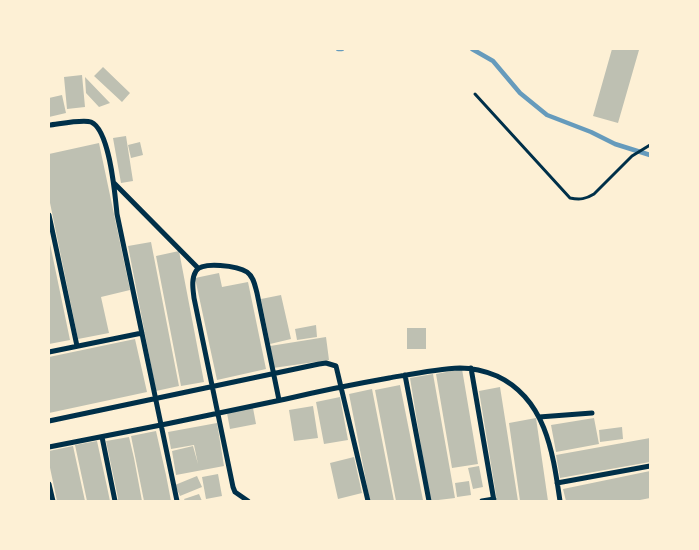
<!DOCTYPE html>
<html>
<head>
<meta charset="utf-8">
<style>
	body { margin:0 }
	#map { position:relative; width:699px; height:550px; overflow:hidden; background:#fdf0d5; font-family:Ubuntu,sans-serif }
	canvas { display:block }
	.frame { position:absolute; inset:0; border:50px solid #fdf0d5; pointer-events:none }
</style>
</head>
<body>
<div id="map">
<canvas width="699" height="550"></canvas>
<div class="frame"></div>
</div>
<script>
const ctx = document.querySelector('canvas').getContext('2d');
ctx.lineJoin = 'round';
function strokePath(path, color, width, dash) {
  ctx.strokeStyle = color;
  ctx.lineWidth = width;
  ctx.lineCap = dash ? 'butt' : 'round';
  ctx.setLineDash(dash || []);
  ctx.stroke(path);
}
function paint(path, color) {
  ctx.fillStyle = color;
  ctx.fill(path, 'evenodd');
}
strokePath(new Path2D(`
	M338 49H342
	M472 49 493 61 520 93 547 115 591 132 615 144 650 155`), '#669bbc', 4.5);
paint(new Path2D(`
	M612 49H633L639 50 618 123 593 116Z
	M103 67 130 93 122 102 94 76Z
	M82 75 85 107 67 109 64 77Z
	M85 77 110 103 99 107 86 93Z
	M62 95 66 113 49 117V98Z
	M126 136 133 181 121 183 113 138Z
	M140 142 143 155 131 158 128 145Z
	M99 143 130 290 101 297 109 333 78 339 49 198V154Z
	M49 239 70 340 49 344Z
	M151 242 179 386 156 391 128 246Z
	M179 251 204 382 181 386 156 256Z
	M219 273 222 287 248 282 266 369 217 380 195 278Z
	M281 295 291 339 270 344 261 299Z
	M316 325 317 337 297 340 295 329Z
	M407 328H426V349H407Z
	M326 337 329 360 273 368 270 346Z
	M135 339 147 392 49 413V357Z
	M462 369 478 464 452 468 436 374Z
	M433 374 455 498 430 501 410 378Z
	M400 385 423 500 416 501H396L375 390Z
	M500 387 518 501H497L479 391Z
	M372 389 394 501H370L349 394Z
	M340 397 348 440 324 444 316 402Z
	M313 406 318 438 294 441 289 410Z
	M253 408 256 424 230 429 227 413Z
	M536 418 548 501H520L509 423Z
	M594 418 599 444 556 452 551 425Z
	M217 423 224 466 176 475 172 451 193 446 198 464 194 445 171 449 168 432Z
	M622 427 623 439 600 442 599 430Z
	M156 431 166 475 171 501H144L131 436Z
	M129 437 134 458 142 501H118V498L106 441Z
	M650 438V462L560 478 556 455Z
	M97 441 106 482 110 501H87L75 445Z
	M73 446 85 501H57L49 463V451Z
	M354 457 362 493 338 499 330 463Z
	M479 466 483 487 473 489 468 468Z
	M650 471V498L635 501H566L563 489Z
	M218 474 222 496 206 499 202 477Z
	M197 476 202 487 180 496 175 485Z
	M469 481 471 495 457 497 455 483Z
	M199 494 202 501H185L184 499Z`), '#bec0b2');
strokePath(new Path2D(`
	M475 94 570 198C580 200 586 199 594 194L632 156 650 145`), '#003049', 3);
strokePath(new Path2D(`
	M49 125C59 124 83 119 91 122 110 130 115 195 117 214L177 501
	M114 183 198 268
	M49 215 77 346
	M49 352 142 333
	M471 368 494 501
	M405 375 429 501
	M539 417 592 413
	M49 421 319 364 326 363 336 366 368 501
	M102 437 115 501
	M49 447C128 432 207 416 286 399 320 391 355 384 389 378 412 374 437 369 460 368 473 368 485 371 497 376 546 399 553 453 560 501
	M557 483 650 466
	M49 484 53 501
	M248 501 235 492 233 487 194 298C193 289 191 279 196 271 202 261 238 266 247 272 254 277 255 286 257 293L279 400
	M482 501 494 499`), '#003049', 5);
</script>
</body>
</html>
